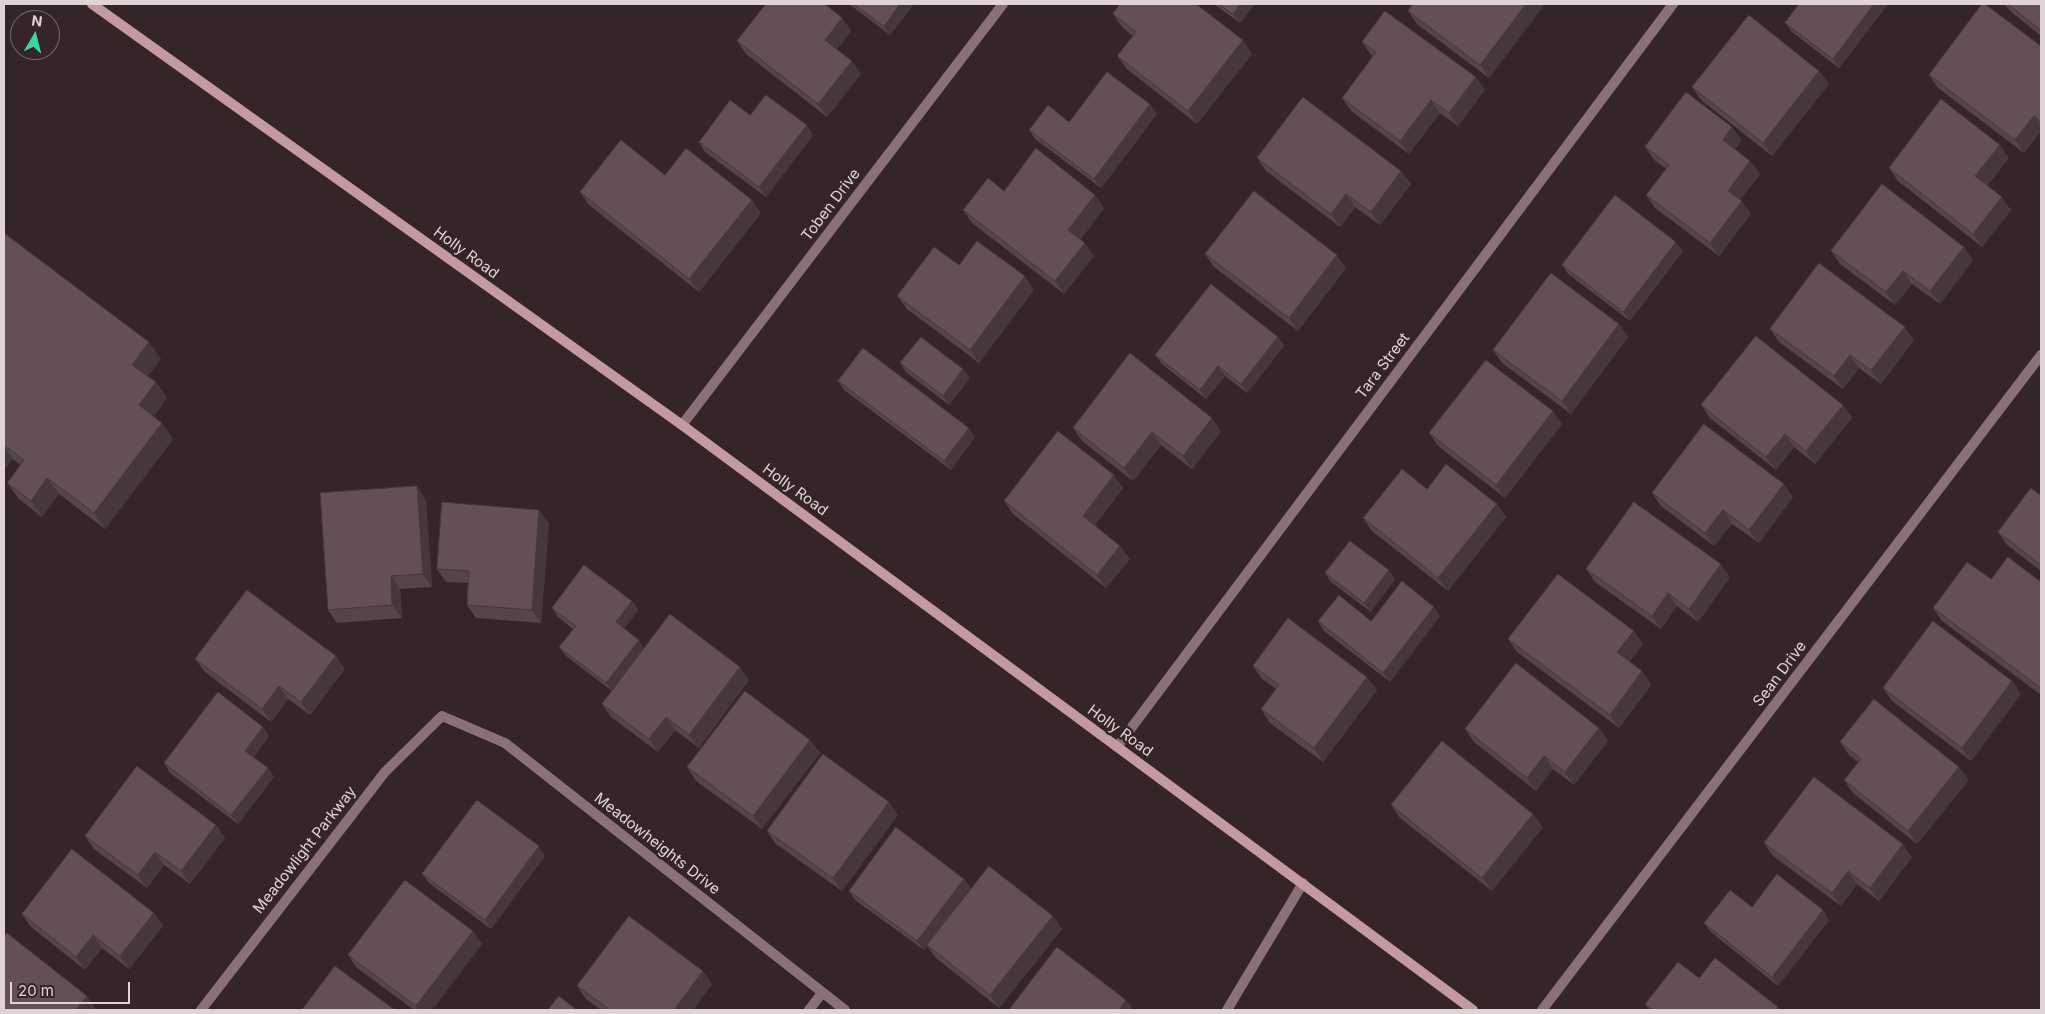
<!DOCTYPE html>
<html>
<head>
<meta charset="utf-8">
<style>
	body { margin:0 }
	#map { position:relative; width:2045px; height:1014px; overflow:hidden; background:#352428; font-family:Inter,sans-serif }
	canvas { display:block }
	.frame { position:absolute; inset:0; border:5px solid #e0d3d6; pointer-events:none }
	.north { position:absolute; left:10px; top:10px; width:50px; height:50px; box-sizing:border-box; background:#352428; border:1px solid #796a6e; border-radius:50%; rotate:8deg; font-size:14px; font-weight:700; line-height:20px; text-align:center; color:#e0d3d6 }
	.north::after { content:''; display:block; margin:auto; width:18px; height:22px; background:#3cd4a4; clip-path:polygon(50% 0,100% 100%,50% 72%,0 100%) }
	.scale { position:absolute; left:10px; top:982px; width:120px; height:22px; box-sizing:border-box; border:2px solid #e0d3d6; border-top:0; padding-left:6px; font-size:15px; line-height:18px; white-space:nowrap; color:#e0d3d6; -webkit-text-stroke:4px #352428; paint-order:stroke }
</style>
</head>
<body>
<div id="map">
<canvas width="2045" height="1014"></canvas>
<div class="frame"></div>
<div class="north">N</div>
<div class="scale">20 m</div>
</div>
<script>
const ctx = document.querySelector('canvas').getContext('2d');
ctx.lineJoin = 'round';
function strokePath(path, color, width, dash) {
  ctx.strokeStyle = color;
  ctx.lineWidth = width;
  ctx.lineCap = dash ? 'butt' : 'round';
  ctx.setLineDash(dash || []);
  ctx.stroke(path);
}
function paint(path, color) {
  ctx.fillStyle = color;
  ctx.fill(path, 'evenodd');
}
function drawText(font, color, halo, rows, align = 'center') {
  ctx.font = font + ' Inter,sans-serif';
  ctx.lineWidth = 5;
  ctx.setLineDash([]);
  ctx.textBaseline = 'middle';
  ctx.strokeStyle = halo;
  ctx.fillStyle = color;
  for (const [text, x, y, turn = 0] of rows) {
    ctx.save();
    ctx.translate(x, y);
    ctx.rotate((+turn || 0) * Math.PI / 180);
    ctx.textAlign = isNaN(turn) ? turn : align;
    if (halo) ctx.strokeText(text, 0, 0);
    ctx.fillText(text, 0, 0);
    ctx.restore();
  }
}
strokePath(new Path2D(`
	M682 425 1003 4
	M1117 747 1673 4
	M201 1010 385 772 442 716 505 743 845 1010
	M809 1010 822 993
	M1227 1010 1303 883
	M1542 1010 2041 355`), '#8b7177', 10);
strokePath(new Path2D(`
	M92 4 682 425 1473 1010`), '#c399a2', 10);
paint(new Path2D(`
	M849 4H914L890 35Z
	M1214 4H1255L1240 23Z
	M1413 4H1543L1544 5 1489 78 1417 24 1408 11Z
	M1799 4H1888L1839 68 1792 32 1785 23Z
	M2004 4H2041V36L2010 11Z
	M1113 14 1252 54 1197 124 1127 69 1117 56 1133 36 1122 27Z
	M842 18 851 31 837 49 861 74 827 117 746 54 737 41Z
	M1362 42 1476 77 1485 90 1458 126 1440 113 1409 154 1351 111 1342 98 1373 56 1371 55Z
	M2041 46V131L2024 153 1938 88 1929 75Z
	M1819 71 1829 84 1772 156 1701 100 1692 87Z
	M1150 104 1157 114 1101 188 1035 139 1029 130Z
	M750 115 807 125 813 135 766 197 705 152 699 142Z
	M1742 140 1735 149 1750 161 1760 174 1740 200 1751 214 1719 256 1655 208 1646 195 1666 169 1654 160 1645 147Z
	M1257 158 1401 171 1411 184 1380 225 1355 207 1340 227 1266 171Z
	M2009 158 1987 186 2011 210 1982 247 1898 181 1889 168Z
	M1004 191 1104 208 1080 240 1094 256 1064 294 972 223 963 210Z
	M580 192 761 213 699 292 589 205Z
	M4 233 161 359 147 376 156 382 167 398 154 416 162 423 173 439 105 529 59 494 42 517 19 499 7 483 21 465 12 459 4 470Z
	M1683 251 1630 321 1568 274 1562 265Z
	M1831 251 1973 260 1940 304 1912 284 1895 305 1840 264Z
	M1205 254 1346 268 1298 331 1214 267Z
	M1034 290 979 363 907 309 897 296Z
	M1619 324 1628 337 1571 414 1502 363 1493 350Z
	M1770 329 1914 340 1881 384 1859 368 1843 389 1779 342Z
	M1278 337 1284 346 1247 393 1225 376 1206 399 1162 364 1155 355Z
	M900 363 970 378 949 405 907 373Z
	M838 381 975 437 951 470 844 390Z
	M1701 405H1843L1852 418 1815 464 1794 447 1776 470 1710 418Z
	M1562 424 1505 498 1438 446 1429 433Z
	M1073 428 1221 431 1192 469 1161 445 1133 481 1082 441Z
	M1123 488 1095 525 1130 559 1106 588 1013 514 1004 501Z
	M1427 489 1506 517 1448 591 1372 531 1363 518Z
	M1652 493 1793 497 1759 543 1732 524 1714 546 1661 506Z
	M2041 496V571L2007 545 1998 532Z
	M426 500 432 587 400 589 402 618 337 623 328 610Z
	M549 523 541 623 476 618 467 605 468 583 446 582 437 569Z
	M1586 569 1730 577 1698 622 1677 606 1661 629 1595 582Z
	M1325 573 1395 579 1371 612 1331 582Z
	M1991 579 2041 582V695L1942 621 1933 608Z
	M632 601 638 610 624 629 644 648 749 680 699 748 675 730 658 752 611 717 602 704 612 691 566 656 559 647 573 629 558 617 552 608Z
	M1440 616 1390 682 1324 631 1318 621H1371Z
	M1508 639 1643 644 1629 662 1642 671 1651 685 1619 728 1517 652Z
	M195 659 345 669 310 715 288 699 271 722 205 672Z
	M1253 666 1367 677 1377 690 1323 762 1270 723 1261 709 1276 689 1262 679Z
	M2012 681 2021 694 1971 761 1892 701 1883 688Z
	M263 727 269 736 254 757 268 768 274 777 238 824 170 773 164 763Z
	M1599 728 1608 741 1574 785 1553 769 1536 791 1474 742 1465 729Z
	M810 740 820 753 762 829 696 781 687 767Z
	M1840 742 1969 780 1917 844 1853 793 1844 780 1858 762 1849 755Z
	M889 802 898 815 842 891 776 844 767 831Z
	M1391 805 1543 827 1492 891 1400 818Z
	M216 825 225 838 190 884 164 865 147 888 94 849 85 836Z
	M1764 843 1912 857 1879 901 1857 884 1841 906 1773 856Z
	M545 856 491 929 429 883 422 874Z
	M971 888 948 918 1053 916 1062 929 999 1008 936 958 927 946 924 950 855 900 849 891Z
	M154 913 163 926 129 969 102 948 85 970 31 927 22 914Z
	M1829 920 1778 986 1711 932 1704 923Z
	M473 931 482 944 432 1010H414L357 968 348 955Z
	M1699 978 1778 1007 1780 1010H1649L1645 1004Z
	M712 984 693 1010H601L586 999 577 986Z`), '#554448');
paint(new Path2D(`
	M900 4H914L890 35 884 26Z
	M1241 4H1255L1240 23 1233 14Z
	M1526 4H1543L1544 5 1489 78 1480 65Z
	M1874 4H1888L1839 68 1833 59Z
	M842 18 851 31 834 53 825 40Z
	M1243 40 1252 54 1197 124 1188 111Z
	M852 61 861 74 827 117 818 104Z
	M1819 71 1829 84 1772 156 1763 143Z
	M1476 77 1485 90 1458 126 1449 113Z
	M1431 100 1440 113 1409 154 1400 141Z
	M1150 104 1157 114 1101 188 1094 179Z
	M2034 116 2041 127V131L2024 153 2015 140Z
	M807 125 813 135 766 197 759 187Z
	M1732 127 1742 140 1732 153 1723 140Z
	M2000 145 2009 158 1985 189 1975 176Z
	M1750 161 1760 174 1737 204 1728 191Z
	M1401 171 1411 184 1380 225 1371 212Z
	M1346 194 1355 207 1340 227 1331 214Z
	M1095 195 1104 208 1078 243 1068 230Z
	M2002 197 2011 210 1982 247 1973 234Z
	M752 200 761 213 699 292 689 279Z
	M1742 201 1751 214 1719 256 1710 243Z
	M1676 242 1683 251 1630 321 1623 312Z
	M1085 243 1094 256 1064 294 1055 281Z
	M1964 247 1973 260 1940 304 1930 291Z
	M1337 255 1346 268 1298 331 1289 318Z
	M1903 271 1912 284 1895 305 1886 292Z
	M1025 276 1034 290 979 363 970 350Z
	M1619 324 1628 337 1571 414 1562 401Z
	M1905 327 1914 340 1881 384 1871 370Z
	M1278 337 1284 346 1247 393 1241 384Z
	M149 342 161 359 144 381 132 365Z
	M1850 355 1859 368 1843 389 1834 376Z
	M1218 366 1225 376 1206 399 1200 390Z
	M963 369 970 378 949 405 943 396Z
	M156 382 167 398 150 421 139 405Z
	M1843 405 1852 418 1815 464 1806 451Z
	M1553 411 1562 424 1505 498 1496 485Z
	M1212 418 1221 431 1192 469 1183 456Z
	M162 423 173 439 105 529 94 513Z
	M969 428 975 437 951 470 944 461Z
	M1152 432 1161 445 1133 481 1124 468Z
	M1785 434 1794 447 1776 470 1766 457Z
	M4 447 12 459 4 470Z
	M1114 475 1123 488 1092 529 1083 516Z
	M47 478 59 494 42 517 31 501Z
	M1784 484 1793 497 1759 543 1749 530Z
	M417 486 426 500 432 587 423 574Z
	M1497 504 1506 517 1448 591 1438 578Z
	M539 510 549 523 541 623 532 610Z
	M1723 510 1732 524 1714 546 1705 533Z
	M1120 546 1130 559 1106 588 1097 575Z
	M1721 564 1730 577 1698 622 1689 609Z
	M1389 570 1395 579 1371 612 1364 603Z
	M391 576 400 589 402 618 392 605Z
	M1668 593 1677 606 1661 629 1652 616Z
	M632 601 638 610 622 631 616 622Z
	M1434 607 1440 616 1390 682 1383 673Z
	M1634 631 1643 644 1626 666 1617 652Z
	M639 640 645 649 613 692 606 683Z
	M336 656 345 669 310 715 301 702Z
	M740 667 749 680 699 748 689 735Z
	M1642 671 1651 685 1619 728 1610 715Z
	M1367 677 1377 690 1323 762 1314 748Z
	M2012 681 2021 694 1971 761 1962 748Z
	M279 686 288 699 271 722 262 709Z
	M666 717 675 730 658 752 649 739Z
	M263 727 269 736 252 760 245 751Z
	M1599 728 1608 741 1574 785 1565 772Z
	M810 740 820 753 762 829 753 816Z
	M1544 756 1553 769 1536 791 1527 778Z
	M1959 767 1969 780 1917 844 1908 831Z
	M268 768 274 777 238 824 231 815Z
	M889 802 898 815 842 891 833 878Z
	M1533 814 1543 827 1492 891 1482 878Z
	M216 825 225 838 190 884 181 871Z
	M1903 844 1912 857 1879 901 1870 888Z
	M539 846 545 856 491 929 485 920Z
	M155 852 164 865 147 888 138 875Z
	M1848 871 1857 884 1841 906 1832 893Z
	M964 879 971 888 924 950 917 941Z
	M1823 910 1829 920 1778 986 1772 977Z
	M154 913 163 926 129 969 120 956Z
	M1053 916 1062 929 999 1008 990 995Z
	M473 931 482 944 432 1010H419L416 1006Z
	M93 935 102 948 85 970 76 957Z
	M703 971 712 984 693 1010H674Z
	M87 996 96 1009 95 1010H76Z
	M1126 1000 1133 1009 1132 1010H1119Z`), '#45373b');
const building = new Path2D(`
	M766 4H825L842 18 825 40 852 61 818 104 737 41Z
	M854 4H900L884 26Z
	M1120 4H1196L1243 40 1188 111 1117 56 1136 32 1113 14Z
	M1219 4H1241L1233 14Z
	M1413 4H1526L1480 65 1408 11Z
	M1799 4H1874L1833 59 1785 23Z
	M1982 4H1985L2041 46V122L2034 116 2015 140 1929 75Z
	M2008 4H2041V30Z
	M1385 11 1476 77 1449 113 1431 100 1400 141 1342 98 1376 52 1362 42Z
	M1749 15 1819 71 1763 143 1692 87Z
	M1107 72 1150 104 1094 179 1029 130 1048 105 1069 122Z
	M1686 92 1732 127 1723 140 1750 161 1728 191 1742 201 1710 243 1646 195 1669 165 1645 147Z
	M766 95 807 125 759 187 699 142 730 100 750 115Z
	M1303 97 1401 171 1371 212 1346 194 1331 214 1257 158Z
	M1941 99 2000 145 1975 176 2002 197 1973 234 1889 168Z
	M621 140 665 175 686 148 752 200 689 279 580 192Z
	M1036 148 1095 195 1068 230 1085 243 1055 281 963 210 988 178 1004 191Z
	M1882 184 1964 247 1930 291 1903 271 1886 292 1831 251Z
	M1254 191 1337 255 1289 318 1205 254Z
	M1615 195 1676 242 1623 312 1562 265Z
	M4 233 149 342 132 365 156 382 139 405 162 423 94 513 47 478 31 501 7 483 24 460 4 445Z
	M977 241 1025 276 970 350 897 296 934 247 959 265Z
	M1819 263 1905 327 1871 370 1850 355 1834 376 1770 329Z
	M1551 273 1619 324 1562 401 1493 350Z
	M1211 284 1278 337 1241 384 1218 366 1200 390 1155 355Z
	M1756 336 1843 405 1806 451 1785 434 1766 457 1701 405Z
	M921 337 963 369 943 396 900 363Z
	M863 348 969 428 944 461 838 381Z
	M1130 353 1212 418 1183 456 1152 432 1124 468 1073 428Z
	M1486 360 1553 411 1496 485 1429 433Z
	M1704 424 1784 484 1749 530 1723 510 1705 533 1652 493Z
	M1058 431 1114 475 1083 516 1120 546 1097 575 1004 501Z
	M1446 464 1497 504 1438 578 1363 518 1402 469 1427 489Z
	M417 486 423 574 391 576 392 605 328 610 320 493Z
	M2031 488 2041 496V565L1998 532Z
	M442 502 539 510 532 610 467 605 469 571 437 569Z
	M1634 502 1721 564 1689 609 1668 593 1652 616 1586 569Z
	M1350 541 1389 570 1364 603 1325 573Z
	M2008 557 2041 582V688L1933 608 1967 562 1991 579Z
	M584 565 632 601 616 622 639 640 606 683 559 647 576 626 552 608Z
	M1558 574 1634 631 1617 652 1642 671 1610 715 1508 639Z
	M1402 581 1434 607 1383 673 1318 621 1339 595 1371 621Z
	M247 590 336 656 301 702 279 686 262 709 195 659Z
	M670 614 740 667 689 735 666 717 649 739 602 704Z
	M1288 618 1367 677 1314 748 1261 709 1279 685 1253 666Z
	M1933 621 2012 681 1962 748 1883 688Z
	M1516 663 1599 728 1565 772 1544 756 1527 778 1465 729Z
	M745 691 810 740 753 816 687 767Z
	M218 692 263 727 245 751 268 768 231 815 164 763Z
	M1874 699 1959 767 1908 831 1844 780 1861 759 1840 742Z
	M1442 741 1533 814 1482 878 1391 805Z
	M823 754 889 802 833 878 767 831Z
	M137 766 216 825 181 871 155 852 138 875 85 836Z
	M1814 777 1903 844 1870 888 1848 871 1832 893 1764 843Z
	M477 800 539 846 485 920 422 874Z
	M896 827 964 879 917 941 849 891Z
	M72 849 154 913 120 956 93 935 76 957 22 914Z
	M989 866 1053 916 990 995 927 945Z
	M1777 874 1823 910 1772 977 1704 923 1730 890 1752 907Z
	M405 880 473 931 416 1006 348 955Z
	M629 916 703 971 674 1010H610L577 986Z
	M7 933 87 996 76 1010H4V937Z
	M1057 947 1126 1000 1119 1010H1009Z
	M1715 958 1778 1007 1775 1010H1653L1645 1004 1678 962 1699 978Z
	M335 966 395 1010H302Z
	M559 996 577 1010H548Z`);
paint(building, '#634f54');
strokePath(building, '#45373b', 1);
drawText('15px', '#e0d3d6', '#352428', [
	["Toben Drive",831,205,-53],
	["Holly Road",466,253,36],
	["Tara Street",1383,366,-53],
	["Holly Road",795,490,36],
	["Sean Drive",1780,674,-53],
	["Holly Road",1120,731,36],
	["Meadowheights Drive",657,844,38],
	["Meadowlight Parkway",305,850,-52]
]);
</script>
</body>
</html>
